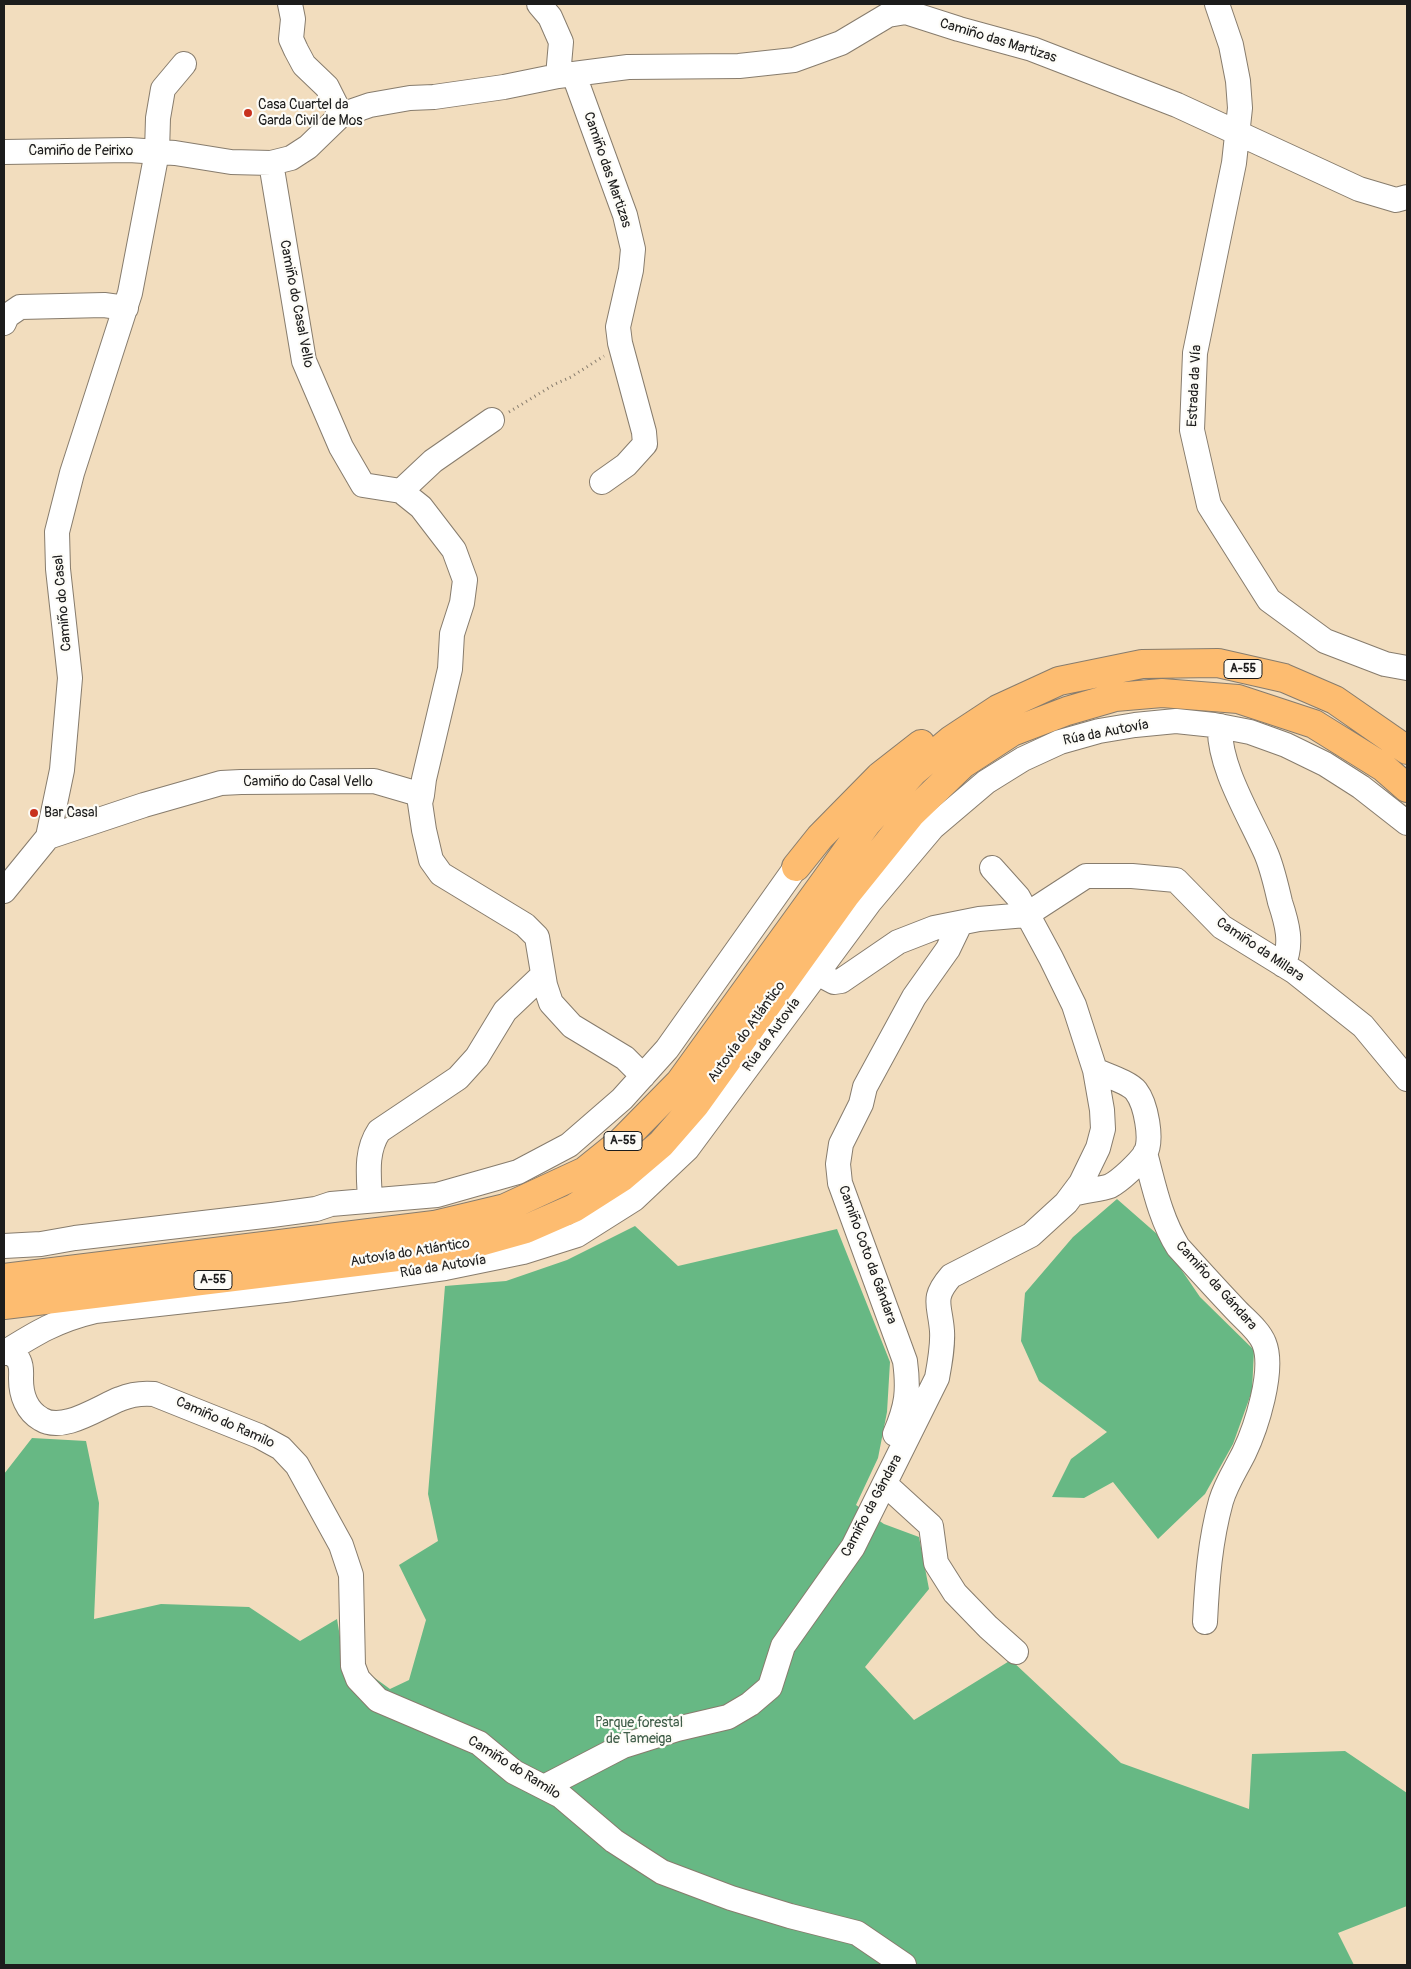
<!DOCTYPE html>
<html>
<head>
<meta charset="utf-8">
<style>
	body { margin:0 }
	#map { position:relative; width:1411px; height:1969px; overflow:hidden; background:#f2ddbe; font-family:Pangolin,sans-serif }
	canvas { display:block }
	.frame { position:absolute; inset:0; border:5px solid #1c1c1c; pointer-events:none }
</style>
</head>
<body>
<div id="map">
<canvas width="1411" height="1969"></canvas>
<div class="frame"></div>
</div>
<script>
const ctx = document.querySelector('canvas').getContext('2d');
ctx.lineJoin = 'round';
function paint(path, color) {
  ctx.fillStyle = color;
  ctx.fill(path, 'evenodd');
}
function strokePath(path, color, width, dash) {
  ctx.strokeStyle = color;
  ctx.lineWidth = width;
  ctx.lineCap = dash ? 'butt' : 'round';
  ctx.setLineDash(dash || []);
  ctx.stroke(path);
}
function drawText(font, color, halo, rows, align = 'center') {
  ctx.font = font + ' Pangolin,sans-serif';
  ctx.lineWidth = 4.5;
  ctx.setLineDash([]);
  ctx.textBaseline = 'middle';
  ctx.strokeStyle = halo;
  ctx.fillStyle = color;
  for (const [text, x, y, turn = 0] of rows) {
    ctx.save();
    ctx.translate(x, y);
    ctx.rotate((+turn || 0) * Math.PI / 180);
    ctx.textAlign = isNaN(turn) ? turn : align;
    if (halo) ctx.strokeText(text, 0, 0);
    ctx.fillText(text, 0, 0);
    ctx.restore();
  }
}
paint(new Path2D(`
	M1117 1199 1157 1234 1200 1297 1254 1350 1252 1391 1233 1444 1205 1494 1158 1539 1113 1482 1084 1498 1052 1497 1071 1459 1107 1432 1039 1381 1021 1341 1025 1293 1073 1237Z
	M635 1226 678 1266 837 1229 890 1362 887 1412 878 1458 856 1505 884 1524 919 1537 929 1589 865 1667 914 1720 1011 1660 1121 1763 1249 1809 1252 1754 1345 1751 1407 1793V1906L1338 1933 1354 1965H4V1474L32 1438 86 1441 99 1503 94 1619 161 1604 249 1607 300 1641 337 1619 343 1655 390 1689 409 1680 426 1620 399 1565 438 1541 428 1494 445 1286 506 1281 567 1260Z`), '#67b884');
const minor = new Path2D(`
	M290 4 293 19 291 39 296 50 304 65 327 87 341 115
	M539 4 550 17 561 42 558 76
	M1217 4 1231 45 1238 81 1240 108 1234 163 1195 353 1192 430 1209 505 1269 600 1325 641 1385 664 1407 668
	M574 75 625 215 633 249 631 270 618 327 620 343 644 432 645 444 626 465 602 482
	M4 152 129 150 175 153 231 162 271 163 291 158 308 147 341 115 370 105 410 98 434 97 504 87 558 76 628 67 739 66 794 60 841 43 888 15 906 12 959 29 1032 49 1177 105 1359 189 1396 200 1407 197
	M4 323 7 316 20 307 104 305 126 308
	M401 491 433 461 492 420
	M1220 726C1218 765 1249 815 1265 851 1272 866 1276 885 1280 902 1287 923 1293 944 1283 965
	M422 795 420 803 424 830 431 860 441 874 525 925 537 937 545 985 551 1003 572 1026 625 1058 643 1076
	M48 837 144 805 221 783 241 782 374 781 422 795 424 779 450 669 452 634 462 603 465 580 454 550 421 507 401 491 363 485 341 447 304 361 271 163
	M4 891 48 837 62 770 70 678 58 569 57 532 72 473 130 293 157 152 158 118 163 89 184 64
	M817 973 834 982 841 981 898 942 934 928 979 919 1026 915 1086 876H1132L1176 880 1222 927 1295 972 1363 1026 1407 1079
	M1145 1153C1154 1186 1160 1218 1178 1247 1197 1268 1215 1288 1235 1309 1244 1319 1259 1330 1264 1343 1275 1370 1256 1428 1244 1453 1236 1469 1226 1484 1221 1501 1210 1541 1207 1581 1205 1622
	M1073 1194C1083 1191 1102 1189 1110 1186 1120 1181 1139 1163 1145 1154 1153 1140 1146 1104 1136 1091 1129 1082 1105 1075 1095 1070
	M370 1200C369 1176 365 1152 379 1131L458 1078 477 1057 505 1011 543 975
	M4 1246 41 1244 75 1238 272 1215 316 1209 331 1204 437 1195 518 1172 569 1145 622 1099 667 1049 796 867
	M7 1351C11 1354 17 1356 19 1361 22 1367 21 1373 21 1379 21 1395 27 1411 41 1419 63 1433 99 1407 120 1399 132 1394 143 1393 154 1394L259 1436 281 1448 297 1465 341 1545 351 1575 353 1666 358 1679 378 1700 479 1743 514 1772 561 1796 614 1841 662 1872 731 1898 790 1916 857 1933 904 1965
	M4 1353C36 1333 57 1320 95 1311L285 1290 445 1268 523 1252 577 1235 634 1199 687 1149 869 903 933 827 986 782 1023 759 1060 742 1099 731 1135 725 1176 721 1214 725 1250 732 1286 745 1325 764 1361 787 1407 823
	M895 1434C907 1406 909 1391 905 1361L840 1183 838 1164 841 1144 861 1104 865 1087 914 997 948 949 960 924
	M885 1484 931 1526 936 1563 955 1593 988 1627 1016 1652
	M544 1787 623 1746 677 1729 728 1717 750 1704 770 1687 783 1646 853 1547 937 1378C940 1362 943 1346 942 1331 940 1304 931 1299 951 1276L1031 1235 1066 1203 1081 1183 1098 1148 1103 1129 1102 1110 1095 1070 1074 1005 1051 958 1018 897 992 868`);
const highway = new Path2D(`
	M796 867 820 837 880 776 921 744
	M4 1278 434 1225 505 1208 585 1171 621 1142 680 1082 867 823 913 772 951 740 998 709 1059 681 1142 664 1218 663 1284 678 1335 700 1407 750
	M4 1305 422 1254 476 1243 526 1229 574 1208 621 1178 661 1144 695 1105 845 896 911 814 963 764 1012 732 1067 711 1115 697 1162 693 1238 699 1314 724 1383 767 1407 788`);
strokePath(minor, '#877c6d', 26);
strokePath(highway, '#877c6d', 30);
strokePath(new Path2D(`
	M509 412 555 384 571 377 604 356`), '#877c6d', 3, [1, 4]);
strokePath(minor, '#fff', 24);
strokePath(highway, '#fdbc70', 28);
for (const [x, y, r, color] of [
	[248,113,5,"#c8321e"],
	[34,813,5,"#c8321e"]
]) {
  const dot = new Path2D();
  dot.arc(x, y, r, 0, 2 * Math.PI);
  ctx.fillStyle = color;
  ctx.fill(dot);
  strokePath(dot, '#fdfcf7', 2);
}
for (const [x, y, w] of [
	[1243,669,38],
	[623,1141,38],
	[213,1280,38]
]) {
  const box = new Path2D();
  box.roundRect(x - w / 2, y - 9.5, w, 19, 4);
  ctx.fillStyle = '#fdfcf7';
  ctx.fill(box);
  strokePath(box, '#1c1c1c', 1);
}
drawText('bold 12px', '#1c1c1c', null, [
	["A-55",1243,669],
	["A-55",623,1141],
	["A-55",213,1280]
]);
drawText('14px', '#1c1c1c', '#fdfcf7', [
	["Camiño das Martizas",998,41,17],
	["Camiño de Peirixo",81,151],
	["Camiño das Martizas",607,170,71],
	["Camiño do Casal Vello",296,304,79],
	["Estrada da Vía",1195,386,-87],
	["Camiño do Casal",63,603,-95],
	["Rúa da Autovía",1106,733,-11],
	["Camiño do Casal Vello",308,782],
	["Camiño da Millara",1260,950,34],
	["Autovía do Atlántico",747,1032,-54],
	["Rúa da Autovía",772,1035,-54],
	["Autovía do Atlántico",410,1253,-9],
	["Camiño Coto da Gándara",867,1255,70],
	["Rúa da Autovía",443,1267,-9],
	["Camiño da Gándara",1216,1286,48],
	["Camiño do Ramilo",225,1423,24],
	["Camiño da Gándara",872,1506,-62],
	["Camiño do Ramilo",514,1768,32]
]);
drawText('14px', '#1c1c1c', '#fdfcf7', [
	["Casa Cuartel da",258,105],
	["Garda Civil de Mos",258,121],
	["Bar Casal",44,813]
], 'left');
drawText('14px', '#3f5d49', '#fdfcf7', [
	["Parque forestal",639,1723],
	["de Tameiga",639,1739]
]);
</script>
</body>
</html>
